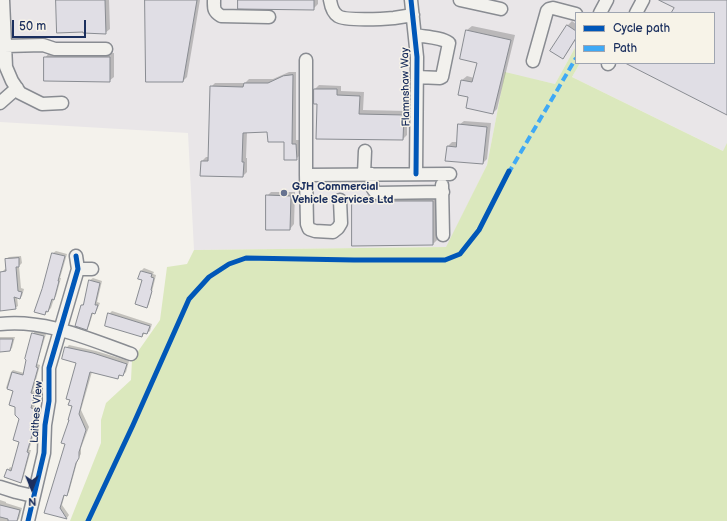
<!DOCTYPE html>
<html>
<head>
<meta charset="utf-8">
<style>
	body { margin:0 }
	#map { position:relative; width:727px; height:521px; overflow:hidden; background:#f4f2ec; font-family:"Balsamiq Sans",sans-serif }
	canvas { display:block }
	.legend { position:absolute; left:575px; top:12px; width:140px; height:52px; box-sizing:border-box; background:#f7f3e8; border:1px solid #9fa5b1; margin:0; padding:5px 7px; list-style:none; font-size:12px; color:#1b2f5e }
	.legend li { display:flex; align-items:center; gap:8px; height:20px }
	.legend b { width:20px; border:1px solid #9fa5b1 }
	.north { position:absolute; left:12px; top:469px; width:40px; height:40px; -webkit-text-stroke:3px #f7f3e8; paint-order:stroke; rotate:179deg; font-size:11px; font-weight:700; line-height:16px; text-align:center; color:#1b2f5e }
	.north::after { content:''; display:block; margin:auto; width:14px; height:18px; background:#1b2f5e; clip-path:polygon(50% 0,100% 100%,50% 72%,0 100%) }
	.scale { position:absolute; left:12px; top:20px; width:74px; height:18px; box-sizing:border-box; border:2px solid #1b2f5e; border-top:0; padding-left:5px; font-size:12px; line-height:14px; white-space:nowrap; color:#1b2f5e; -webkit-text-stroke:3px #f7f3e8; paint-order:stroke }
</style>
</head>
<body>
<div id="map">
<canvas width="727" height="521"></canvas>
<ul class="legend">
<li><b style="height:5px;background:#0057b8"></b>Cycle path</li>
<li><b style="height:5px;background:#3fa9f5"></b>Path</li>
</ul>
<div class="north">N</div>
<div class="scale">50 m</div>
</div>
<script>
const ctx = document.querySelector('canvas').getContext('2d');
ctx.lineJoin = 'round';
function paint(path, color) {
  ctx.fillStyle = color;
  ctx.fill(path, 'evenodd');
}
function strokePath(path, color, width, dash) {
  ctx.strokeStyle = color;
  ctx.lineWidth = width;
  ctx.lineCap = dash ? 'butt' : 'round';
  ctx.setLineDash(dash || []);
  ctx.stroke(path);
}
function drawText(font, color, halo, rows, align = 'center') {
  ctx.font = font + ' "Balsamiq Sans",sans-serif';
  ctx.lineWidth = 3;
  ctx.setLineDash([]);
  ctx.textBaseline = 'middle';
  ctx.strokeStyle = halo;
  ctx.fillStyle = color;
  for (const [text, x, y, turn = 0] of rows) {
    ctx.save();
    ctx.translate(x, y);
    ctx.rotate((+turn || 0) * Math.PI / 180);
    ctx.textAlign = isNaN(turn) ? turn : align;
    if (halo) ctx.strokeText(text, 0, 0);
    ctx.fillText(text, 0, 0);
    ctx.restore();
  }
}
paint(new Path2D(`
	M0 0H727V155L723 151 572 77 580 63H714V13H576V46L555 84 505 73 487 165 447 247 194 250 188 133 0 122Z`), '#e9e6e8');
paint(new Path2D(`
	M576 46V63H580L572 77 723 151 727 143V521H70L101 443V420L106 403 131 380 132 360 160 320 167 267 187 264 194 250 446 247 487 165 505 72 555 84Z`), '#dbe8bd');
paint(new Path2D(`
	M57 0H109L110 29 105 33Z
	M146 0H200L187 77 183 81Z
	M239 0H318V4L313 9Z
	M572 21 576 24V39L567 53 563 58 567 26Z
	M472 26 515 35 497 109 493 113 469 97 462 80 467 76 474 78 478 62 461 58 467 30Z
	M49 53H114V77L109 81 45 58Z
	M289 72H296V140H300V155L296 159 285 141 268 131 247 132 246 158H247V172L243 176 202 161 206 157H209L211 87 215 83H245L249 79H273Z
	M319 85 341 86V91L364 92 363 110 407 111V135L403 139 318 103 315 89Z
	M464 121 491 123 487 159 483 163 448 146 452 142H458L459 125Z
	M271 192H295L294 224 290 229H267V196Z
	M359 196H438V239L433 244 353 202Z
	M56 251 67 254 60 278H61L56 296 54 299 51 308 45 314 53 253Z
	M21 256 22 263 19 266 21 288 24 289 22 296 20 298 17 297 18 306 15 308 0 310V296L2 272 5 269H7L6 259 9 257Z
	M144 268 154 272 153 274 156 275 149 304 147 307 141 271Z
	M93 278 102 281 97 302 100 303 97 310 95 313H93L89 326 86 329 82 305 84 303 90 280Z
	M112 311 152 324 150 331 147 333H145L142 336 109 314Z
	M35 331 46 334 37 364 40 365 33 391 37 392 33 405 38 407 33 429 35 430 29 450H31L23 479 21 482 8 470 10 467 13 468 20 441V419L14 390 6 388 11 372 13 370 24 373 33 334Z
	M0 337H15L12 348 10 350 0 351Z
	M69 345 96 351 129 361 126 372 123 375 121 374 117 378 92 372 81 410 89 427 81 448V454L78 459 69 492 67 494H65L62 505 69 515 67 518 45 512 66 444 73 405 77 362 66 348Z
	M0 500 6 502V503L22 508 19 519 17 521H0Z`), '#0003');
const building = new Path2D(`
	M56 0H105L106 34 83 33V32L57 33Z
	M145 0H197L183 82H146Z
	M238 0H314V10L238 9Z
	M659 0H727V115L625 63H714V13H671L674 8Z
	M567 25 576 31V38L563 59 550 51Z
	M466 30 511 40 493 114 466 108 468 97 458 95 461 80 472 82 477 63 460 59Z
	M44 57H110V82L44 81Z
	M293 75 292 144H296L297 160H284V142H268L267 132 243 133 242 162H244L243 177 200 176 201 161H208L210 86 243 87 244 83H268L283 76Z
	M314 89H337V95L360 96 359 114 404 115 403 140 316 139 317 104H314Z
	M458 124 487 127 483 164 445 161 447 146 456 147Z
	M266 195 291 196 290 230H266Z
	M352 201H433V245L352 246Z
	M52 253 65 256 58 281H59L54 300 52 299 48 312 46 311 45 315 34 312 42 289Z
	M19 258V267H16L18 291 22 292 20 299 14 297 16 309 0 311V272L6 271 5 259Z
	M141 271 152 274 151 277 154 278 151 290 152 291 147 308 135 304 142 280 138 279Z
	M89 280 100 283 95 305H98L95 314 92 313 87 330 75 326 81 305H83Z
	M108 313 150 326 147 334 143 333 142 337 105 326Z
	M32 333 44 336 36 367 38 368 31 393 35 394 31 408 36 409 31 431 33 432 27 452 29 453 21 483 4 477 7 469 11 471 19 442 13 440 19 419 15 415V407L9 405 13 391 7 389 12 372 23 375 26 360 25 359Z
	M0 339H13L10 351 0 352Z
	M65 347 93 353 127 364 123 376 119 375 118 379 90 372 79 414 86 430 79 452V458L76 463 67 496 64 495 60 508 67 519 44 513 65 444 61 443 69 420H68L72 406 68 405 70 400 66 399 76 363 62 359Z
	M0 505 20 510 17 521H8V519L0 517Z`);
paint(building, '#e0dee5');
strokePath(building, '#898c92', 1);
const minor = new Path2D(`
	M3 0 6 67 12 81 20 93 42 104 62 103
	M214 0C214 8 213 11 221 16L269 17
	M330 0C331 6 333 13 338 16 345 21 384 19 394 18 400 17 407 16 413 15
	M411 0 417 57 416 174
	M460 0 501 9
	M600 13 607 0
	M636 13 643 0
	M415 35C425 37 441 37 449 43L442 77 440 78 417 77
	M5 46 43 45 55 49H106
	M306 60V175L307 224 309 229 315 231 333 232 338 228 341 223 340 200
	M533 61 547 11 549 9 553 8 576 14
	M608 64 609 63
	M0 103 17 88
	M364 174 365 151
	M371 174C372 181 370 189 377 193L443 192
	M306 175 450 174
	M442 185 443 235
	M78 269H92
	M0 324C46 319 88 339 131 354
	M0 487 16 492 33 496
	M28 521 44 453 45 425 49 401V368L78 269 76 256`);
strokePath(minor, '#898c92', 15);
strokePath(minor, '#f2f1ed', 12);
strokePath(new Path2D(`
	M508 174 576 58`), '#3fa9f5', 4, [8, 4]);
strokePath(new Path2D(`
	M411 0 417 57 416 174
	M28 521 44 453 45 425 49 401V368L78 269 76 256
	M88 521 133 425 189 299 209 277 229 264 246 258 354 260H445L460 254 479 230 509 171`), '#0057b8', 5);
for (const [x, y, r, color] of [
	[284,193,4,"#677390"]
]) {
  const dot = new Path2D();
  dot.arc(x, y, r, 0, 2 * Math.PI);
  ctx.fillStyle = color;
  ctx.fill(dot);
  strokePath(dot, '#f7f3e8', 1.5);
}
drawText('11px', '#1b2f5e', '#f7f3e8', [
	["Flamnshaw Way",406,87,-91],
	["Laithes View",37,412,-86]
]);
drawText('bold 11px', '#1b2f5e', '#f7f3e8', [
	["GJH Commercial",292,187],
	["Vehicle Services Ltd",292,200]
], 'left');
</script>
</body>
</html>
